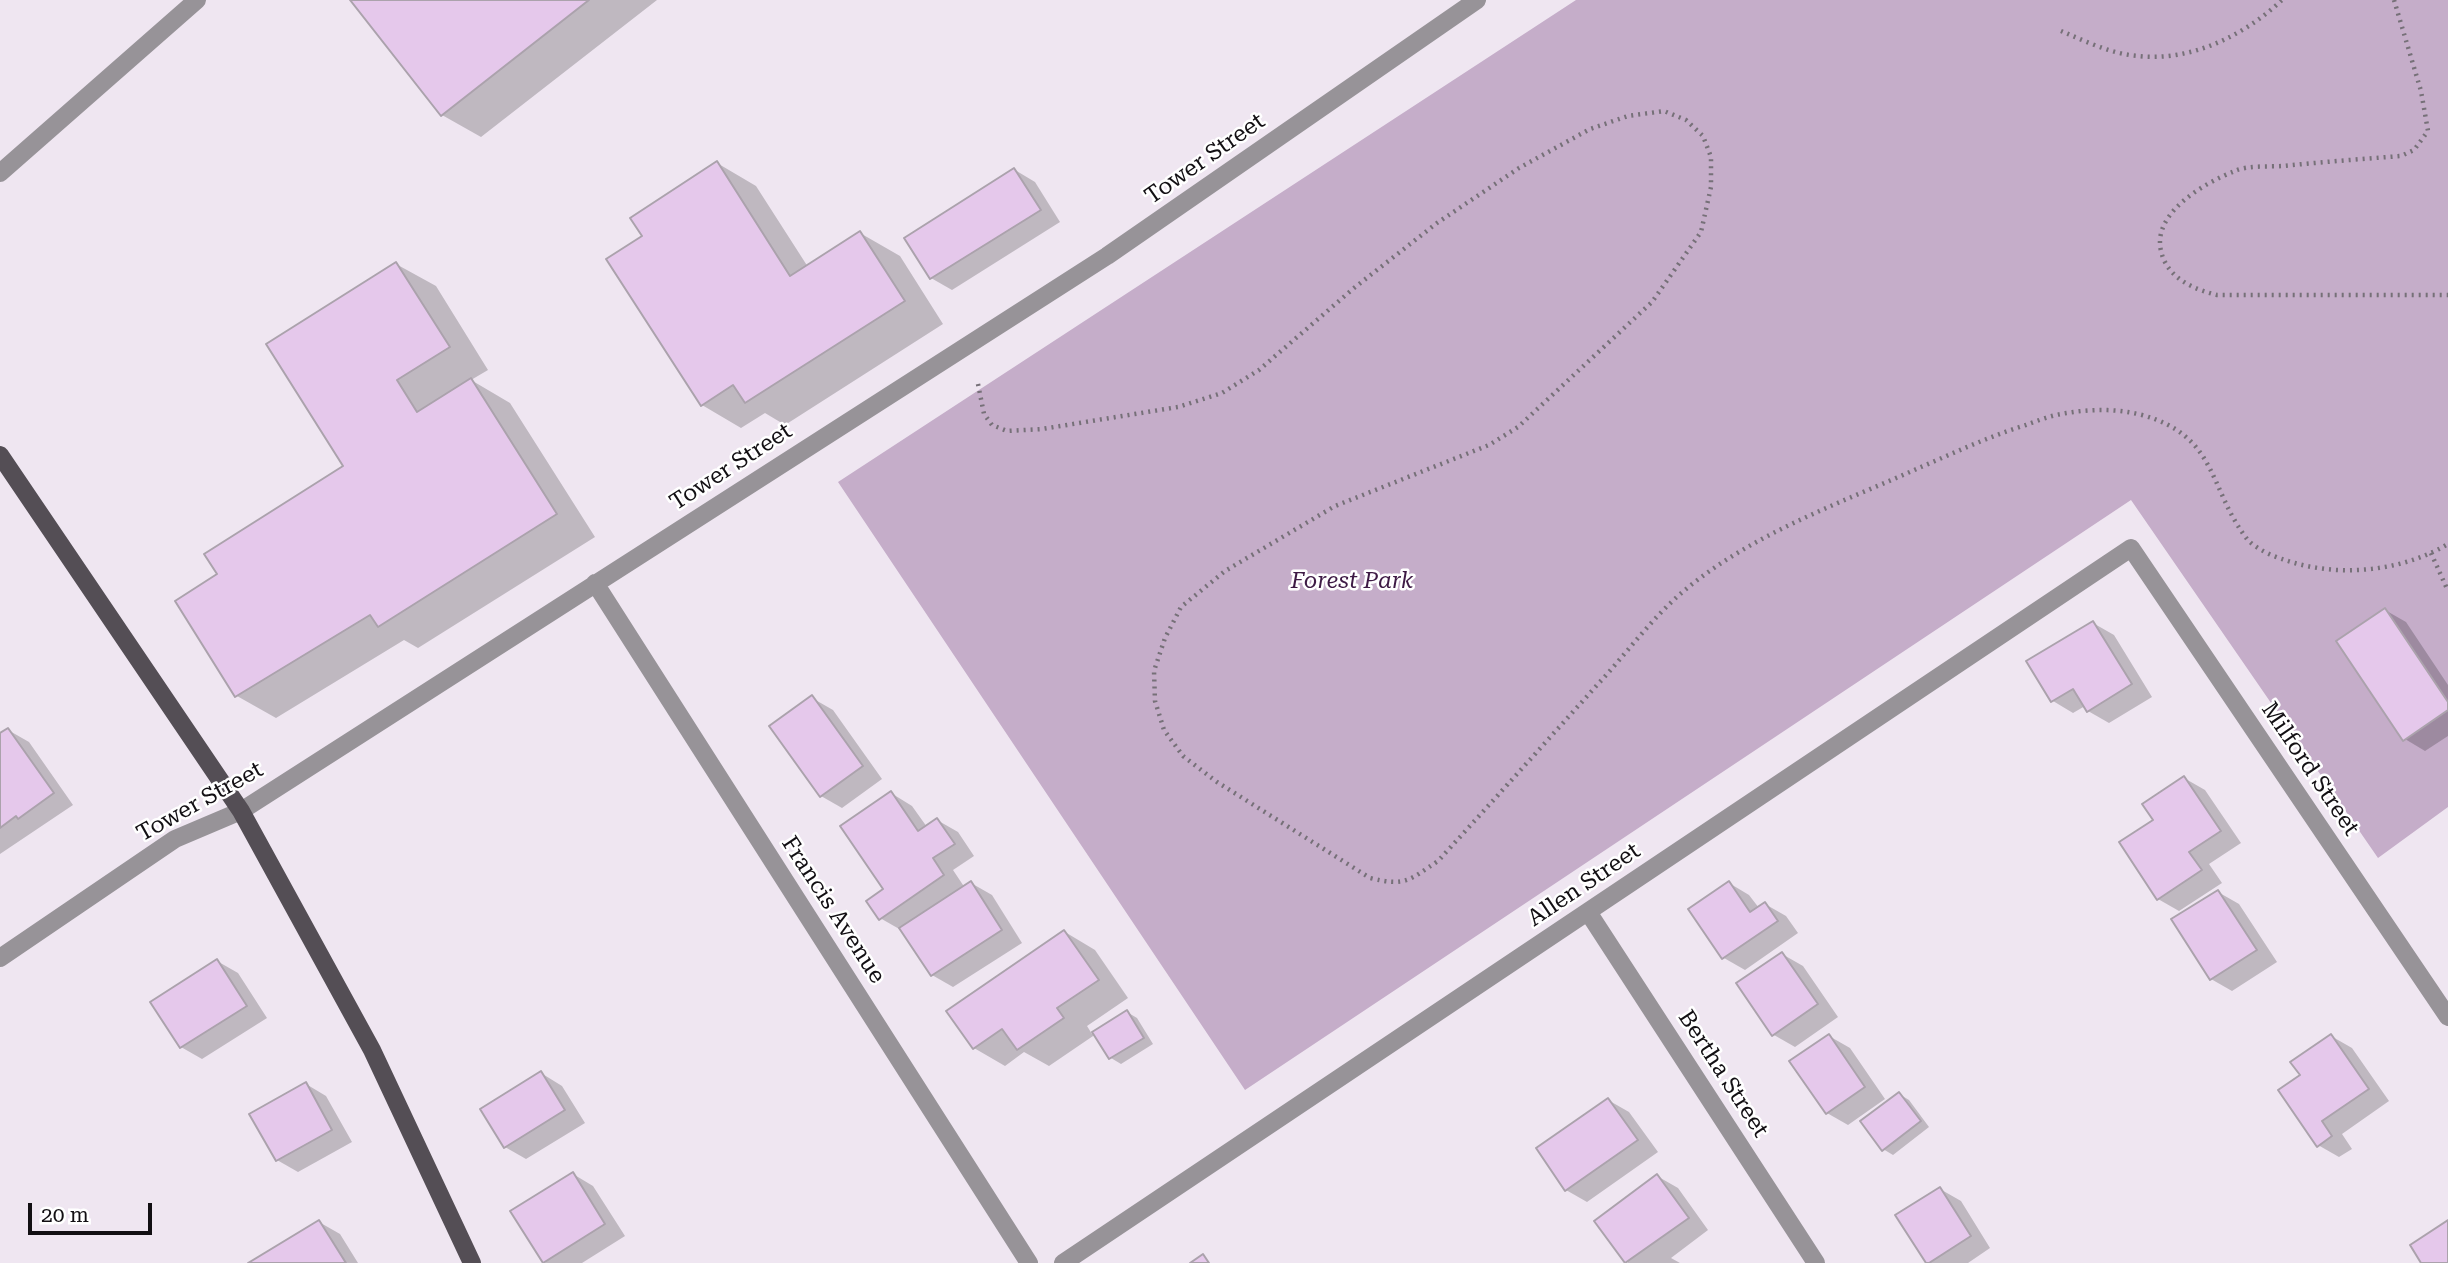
<!DOCTYPE html>
<html>
<head>
<meta charset="utf-8">
<style>
	body { margin:0 }
	#map { position:relative; width:2448px; height:1263px; overflow:hidden; background:#efe6f1; font-family:"Roboto Serif",serif }
	canvas { display:block }
	.scale { position:absolute; left:28px; top:1203px; width:124px; height:32px; box-sizing:border-box; border:4px solid #120f13; border-top:0; padding-left:9px; font-size:21px; line-height:24px; white-space:nowrap; color:#120f13; -webkit-text-stroke:5px #fff; paint-order:stroke }
</style>
</head>
<body>
<div id="map">
<canvas width="2448" height="1263"></canvas>
<div class="scale">20 m</div>
</div>
<script>
const ctx = document.querySelector('canvas').getContext('2d');
ctx.lineJoin = 'round';
function paint(path, color) {
  ctx.fillStyle = color;
  ctx.fill(path, 'evenodd');
}
function strokePath(path, color, width, dash) {
  ctx.strokeStyle = color;
  ctx.lineWidth = width;
  ctx.lineCap = dash ? 'butt' : 'round';
  ctx.setLineDash(dash || []);
  ctx.stroke(path);
}
function drawText(font, color, halo, rows, align = 'center') {
  ctx.font = font + ' "Roboto Serif",serif';
  ctx.lineWidth = 5;
  ctx.setLineDash([]);
  ctx.textBaseline = 'middle';
  ctx.strokeStyle = halo;
  ctx.fillStyle = color;
  for (const [text, x, y, turn = 0] of rows) {
    ctx.save();
    ctx.translate(x, y);
    ctx.rotate((+turn || 0) * Math.PI / 180);
    ctx.textAlign = isNaN(turn) ? turn : align;
    if (halo) ctx.strokeText(text, 0, 0);
    ctx.fillText(text, 0, 0);
    ctx.restore();
  }
}
paint(new Path2D(`
	M1576 0H2448V807L2378 858 2131 500 1245 1090 838 482Z`), '#c5adc9');
paint(new Path2D(`
	M352 0H657L481 137 442 115Z
	M717 163 756 186 808 267 860 233 900 256 943 324 785 425 765 413 741 428 702 405 644 237Z
	M1015 170 1035 182 1060 222 952 290 931 278Z
	M396 264 436 286 488 370 471 380 510 403 595 537 418 648 404 640 276 718 237 696 219 575 346 466Z
	M2385 610 2406 622 2448 685V736L2425 751 2405 739Z
	M2093 623 2114 635 2152 697 2109 723 2088 711 2085 706 2073 713 2053 701Z
	M812 698 833 710 882 779 842 808 821 796Z
	M8 730 29 742 73 805 0 854V736Z
	M2184 778 2205 790 2241 843 2209 864 2222 883 2179 911 2158 899 2155 821Z
	M891 793 912 806 927 827 937 820 958 832 974 856 953 870 965 888 971 883 992 895 1022 943 953 987 932 975 901 930 880 918 886 890Z
	M1729 883 1749 895 1759 908 1765 904 1786 916 1798 933 1745 970 1724 958Z
	M2218 892 2239 904 2277 962 2232 991 2211 979Z
	M1065 932 1095 950 1128 998 1087 1026 1092 1034 1127 1012 1137 1018 1153 1044 1121 1064 1111 1058 1096 1034 1049 1066 1024 1052 1005 1066 974 1048Z
	M1782 954 1803 966 1838 1017 1795 1047 1774 1035Z
	M217 961 238 973 267 1018 202 1059 181 1047Z
	M1829 1036 1850 1048 1885 1099 1848 1125 1827 1113Z
	M2331 1036 2352 1048 2389 1101 2342 1134 2352 1149 2339 1157 2318 1145 2302 1076Z
	M541 1073 562 1086 585 1123 526 1159 505 1147Z
	M306 1084 326 1096 352 1142 298 1172 277 1160Z
	M1899 1094 1909 1100 1929 1127 1893 1155 1883 1149Z
	M1608 1100 1629 1112 1658 1152 1587 1202 1566 1190Z
	M573 1174 593 1186 625 1236 582 1263H546L544 1262Z
	M1657 1176 1678 1188 1708 1230 1671 1258 1680 1263H1628L1596 1221Z
	M1940 1189 1961 1201 1990 1248 1968 1263H1928Z
	M319 1222 340 1234 358 1263H252Z`), '#0003');
const building = new Path2D(`
	M350 0H589L441 116Z
	M717 161 790 276 860 231 905 301 745 403 733 385 701 406 606 259 642 236 630 218Z
	M1014 168 1041 210 930 279 904 238Z
	M396 262 450 347 397 380 417 412 471 378 557 514 378 627 370 615 235 697 175 601 217 574 204 554 343 466 266 344Z
	M2385 608 2448 702V710L2403 741 2336 641Z
	M2093 621 2132 684 2087 712 2073 689 2051 702 2026 661Z
	M812 695 863 766 820 797 769 726Z
	M8 728 54 793 18 819 16 816 0 828V733Z
	M2184 776 2221 831 2189 852 2202 870 2157 900 2119 842 2153 820 2142 804Z
	M891 791 918 831 937 818 955 844 933 858 944 875 879 920 866 901 883 889 840 826Z
	M971 881 1002 930 931 976 899 928Z
	M1729 881 1750 912 1765 902 1778 921 1722 959 1688 909Z
	M2218 890 2257 950 2210 980 2171 919Z
	M1064 930 1099 980 1057 1008 1064 1018 1017 1050 1002 1029 973 1049 946 1011Z
	M1782 952 1818 1004 1772 1036 1736 983Z
	M217 959 247 1006 180 1048 150 1002Z
	M1127 1010 1144 1038 1109 1059 1092 1032Z
	M1829 1034 1865 1087 1826 1114 1789 1061Z
	M2331 1034 2369 1089 2322 1121 2332 1136 2317 1147 2278 1090 2300 1075 2290 1062Z
	M541 1071 565 1110 504 1148 480 1109Z
	M306 1082 332 1130 276 1161 249 1114Z
	M1899 1092 1921 1121 1882 1151 1860 1121Z
	M1608 1098 1638 1140 1565 1191 1536 1148Z
	M573 1172 605 1224 543 1263 510 1211Z
	M1657 1174 1689 1218 1625 1263 1594 1221Z
	M1940 1187 1971 1236 1929 1263H1926L1895 1215Z
	M319 1220 346 1263H248Z
	M2448 1220V1263H2421L2410 1245Z
	M1203 1254 1209 1263H1190Z`);
paint(building, '#e5c8eb');
strokePath(building, '#aba2ac', 2);
strokePath(new Path2D(`
	M2394 0 2421 91 2428 131 2414 150 2401 156C2362 159 2322 162 2283 166 2268 167 2248 165 2235 171 2204 183 2152 213 2161 251 2167 278 2193 289 2217 295H2448
	M2061 31C2085 41 2111 54 2138 56 2191 62 2245 35 2282 0
	M978 384 984 414 992 425 1007 431 1042 429 1178 407 1222 393 1259 370 1354 288 1437 223 1519 168 1590 129 1628 116 1664 111 1686 120 1703 136 1711 157V187L1701 232 1652 302 1518 427 1489 445 1335 506 1225 571 1181 607 1165 638 1154 671 1155 701 1164 730 1183 756 1217 782 1370 878C1406 887 1409 880 1438 861 1492 802 1545 743 1598 684 1625 655 1649 622 1678 596 1747 535 1839 504 1921 467 1956 452 1990 436 2026 425 2037 421 2049 416 2061 414 2088 409 2115 408 2142 415 2218 436 2208 488 2247 539 2256 549 2272 556 2285 560 2337 578 2401 572 2448 544
	M2431 553 2448 591`), '#767078', 4.5, [2, 5]);
strokePath(new Path2D(`
	M0 173 197 0`), '#979398', 18);
strokePath(new Path2D(`
	M595 583 1029 1263
	M1588 912 1816 1263
	M0 958 175 839 241 811 1107 256 1477 0
	M1063 1263 2131 548 2448 1017`), '#979398', 18);
strokePath(new Path2D(`
	M0 455 241 811 372 1050 472 1263`), '#544e55', 18);
drawText('23px', '#120f13', '#fff', [
	["Tower Street",1205,159,-35],
	["Tower Street",731,467,-33],
	["Milford Street",2310,769,56],
	["Tower Street",200,802,-29],
	["Allen Street",1584,885,-34],
	["Francis Avenue",833,910,57],
	["Bertha Street",1723,1074,57]
]);
drawText('italic 23px', '#3e1a45', '#fff', [
	["Forest Park",1352,581]
]);
</script>
</body>
</html>
